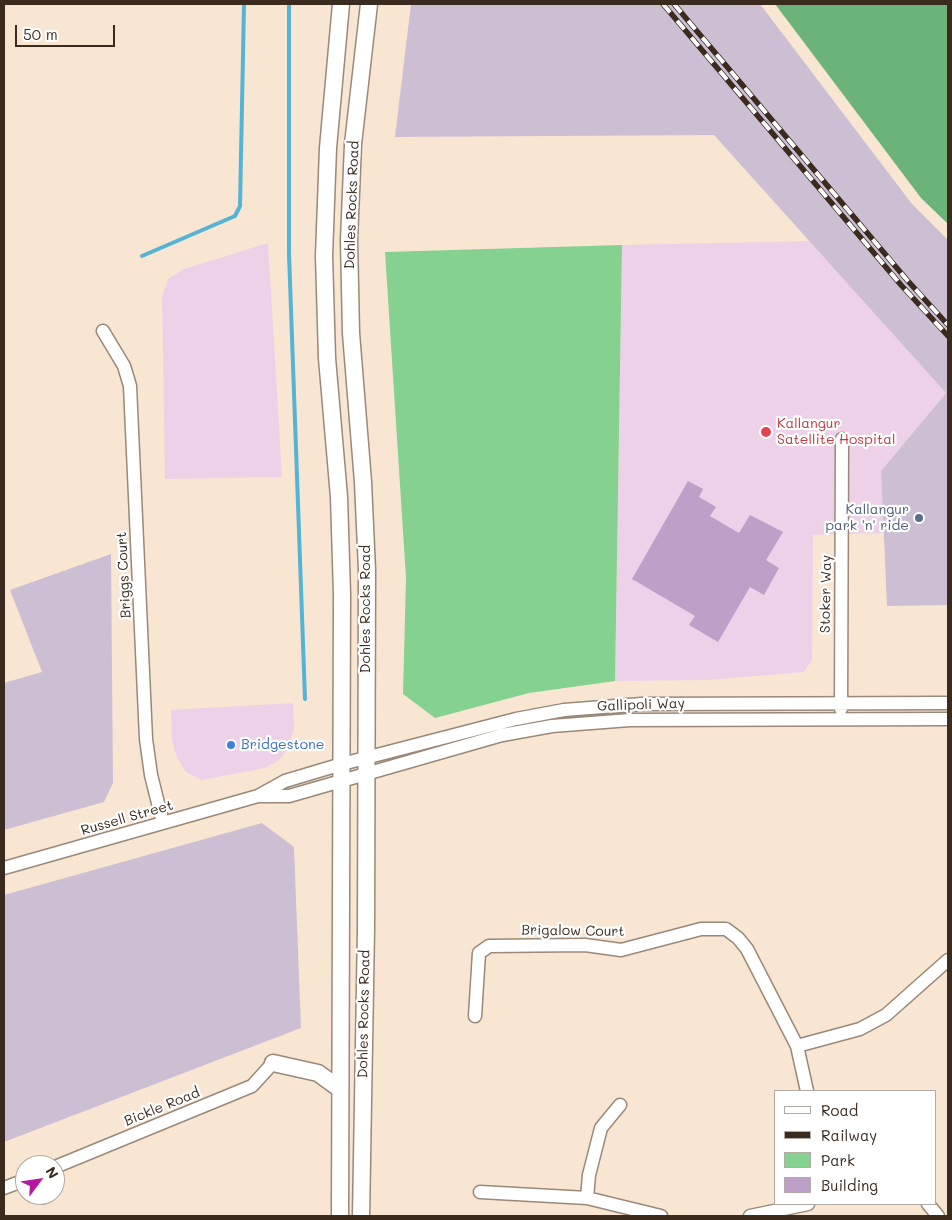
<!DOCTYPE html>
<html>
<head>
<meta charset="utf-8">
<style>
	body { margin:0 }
	#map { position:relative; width:952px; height:1220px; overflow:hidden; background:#f8e6d2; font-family:Mali,sans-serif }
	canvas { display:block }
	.frame { position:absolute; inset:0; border:5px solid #3b2a1e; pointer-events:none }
	.legend { position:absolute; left:774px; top:1090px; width:162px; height:115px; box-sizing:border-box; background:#fff; border:1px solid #b1aaa5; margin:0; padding:6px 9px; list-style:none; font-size:15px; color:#3b2a1e }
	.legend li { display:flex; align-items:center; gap:10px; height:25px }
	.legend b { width:25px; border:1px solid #b1aaa5 }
	.north { position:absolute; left:15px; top:1155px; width:50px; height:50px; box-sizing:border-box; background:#fff; border:1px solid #b1aaa5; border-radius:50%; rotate:59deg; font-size:14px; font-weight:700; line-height:20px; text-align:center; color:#3b2a1e }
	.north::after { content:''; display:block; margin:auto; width:18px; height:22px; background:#b5179e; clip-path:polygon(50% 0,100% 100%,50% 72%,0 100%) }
	.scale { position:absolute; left:15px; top:25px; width:100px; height:22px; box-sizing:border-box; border:2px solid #3b2a1e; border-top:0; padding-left:6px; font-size:15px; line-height:18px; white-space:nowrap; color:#3b2a1e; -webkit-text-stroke:4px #fff; paint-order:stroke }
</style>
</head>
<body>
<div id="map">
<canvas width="952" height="1220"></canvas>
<div class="frame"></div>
<ul class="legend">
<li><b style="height:6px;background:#fff"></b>Road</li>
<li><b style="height:6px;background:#3b2a1e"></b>Railway</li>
<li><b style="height:14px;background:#85d18f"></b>Park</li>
<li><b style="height:14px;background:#bd9fc8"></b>Building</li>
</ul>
<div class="north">N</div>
<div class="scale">50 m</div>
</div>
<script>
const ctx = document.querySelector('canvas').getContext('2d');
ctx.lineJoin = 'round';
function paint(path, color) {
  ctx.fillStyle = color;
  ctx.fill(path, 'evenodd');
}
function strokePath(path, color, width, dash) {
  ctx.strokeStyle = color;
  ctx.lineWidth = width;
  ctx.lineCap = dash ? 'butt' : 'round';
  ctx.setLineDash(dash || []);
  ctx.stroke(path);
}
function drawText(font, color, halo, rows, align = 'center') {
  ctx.font = font + ' Mali,sans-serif';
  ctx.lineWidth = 4.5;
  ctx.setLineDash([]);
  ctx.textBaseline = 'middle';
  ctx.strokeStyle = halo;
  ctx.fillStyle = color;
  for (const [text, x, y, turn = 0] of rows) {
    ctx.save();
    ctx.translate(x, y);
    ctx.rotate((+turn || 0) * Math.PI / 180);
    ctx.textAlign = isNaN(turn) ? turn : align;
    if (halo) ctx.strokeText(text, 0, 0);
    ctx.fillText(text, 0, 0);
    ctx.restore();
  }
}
paint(new Path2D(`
	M810 241 946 393 881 471 884 533 813 535 812 660 804 672 709 680 615 681 622 245Z
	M268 243 282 477 165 479 162 296 168 279 184 269Z
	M293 703 294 729 287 750 279 760 265 768 201 780 186 772 177 758 172 740 171 710Z`), '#edd1e9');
paint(new Path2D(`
	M411 4H760L912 204 948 240V605L887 606 881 471 946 393 714 135 395 137Z
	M111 554 113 783 104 802 4 830V683L42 672 10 590Z
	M262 823 294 847 301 1028 4 1142V895Z`), '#ccbfd4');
paint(new Path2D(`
	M622 245 615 681 529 693 435 718 403 694 406 578 385 252Z`), '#85d18f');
paint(new Path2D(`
	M775 4H948V224L921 198Z`), '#6cb37a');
strokePath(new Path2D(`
	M289 4V254L305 699
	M142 256 235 216 240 206 244 4`), '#55b3d3', 4);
paint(new Path2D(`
	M688 481 703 489 699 497 716 507 710 516 739 533 750 515 783 532 766 560 779 568 764 595 750 587 718 642 689 625 695 616 632 579Z`), '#bd9fc8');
const minor = new Path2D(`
	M103 331 124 366 130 386 146 739 151 775 163 823
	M841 709 842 439
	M260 796H289L502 735 552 726 630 720 948 719
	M4 868 258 796 285 781 342 764 516 719 564 710 641 704 948 703
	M475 1016 479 953 489 946 585 945 621 950 701 929H726L738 938 747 949 797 1046 807 1091
	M797 1046 860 1029 886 1015 948 960
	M55 1167 252 1086 273 1063
	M4 1188 25 1180
	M480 1192 587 1198 661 1216
	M587 1198 589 1175 601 1128 620 1105
	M928 1204 938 1216
	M750 1216 808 1204`);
const major = new Path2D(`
	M273 1063 318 1073 340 1089
	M340 1216 342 594 339 497 327 358 324 256 328 148 341 4
	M361 1216 366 929 367 570 363 482 351 333 349 240 353 144 369 4`);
strokePath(minor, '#9a8878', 15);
strokePath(major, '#9a8878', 19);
strokePath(minor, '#fff', 12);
strokePath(major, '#fff', 16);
const rail = new Path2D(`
	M663 4 901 285 948 336
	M674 4 907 280 948 325`);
strokePath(rail, '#3b2a1e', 5.5);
strokePath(rail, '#fff', 4, [11]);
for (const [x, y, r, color] of [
	[766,432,6,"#e0444e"],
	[919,518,5,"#5c6f8a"],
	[231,745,5,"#3f7fe0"]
]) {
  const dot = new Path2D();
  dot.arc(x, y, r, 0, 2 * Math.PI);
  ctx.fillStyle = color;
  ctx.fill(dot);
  strokePath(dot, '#fff', 2);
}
drawText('14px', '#3b2a1e', '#fff', [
	["Dohles Rocks Road",352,205,-88],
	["Briggs Court",124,575,-93],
	["Stoker Way",826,594,-89],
	["Dohles Rocks Road",366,609,-90],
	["Gallipoli Way",641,705,-2],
	["Russell Street",127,818,-16],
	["Brigalow Court",573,931,1],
	["Dohles Rocks Road",364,1014,-89],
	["Bickle Road",162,1107,-22]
]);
drawText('14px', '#be3a42', '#fff', [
	["Kallangur",777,424],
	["Satellite Hospital",777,440]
], 'left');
drawText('14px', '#4e5e75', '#fff', [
	["Kallangur",909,510],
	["park 'n' ride",909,526]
], 'right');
drawText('14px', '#366cbe', '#fff', [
	["Bridgestone",241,745]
], 'left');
</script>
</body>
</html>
